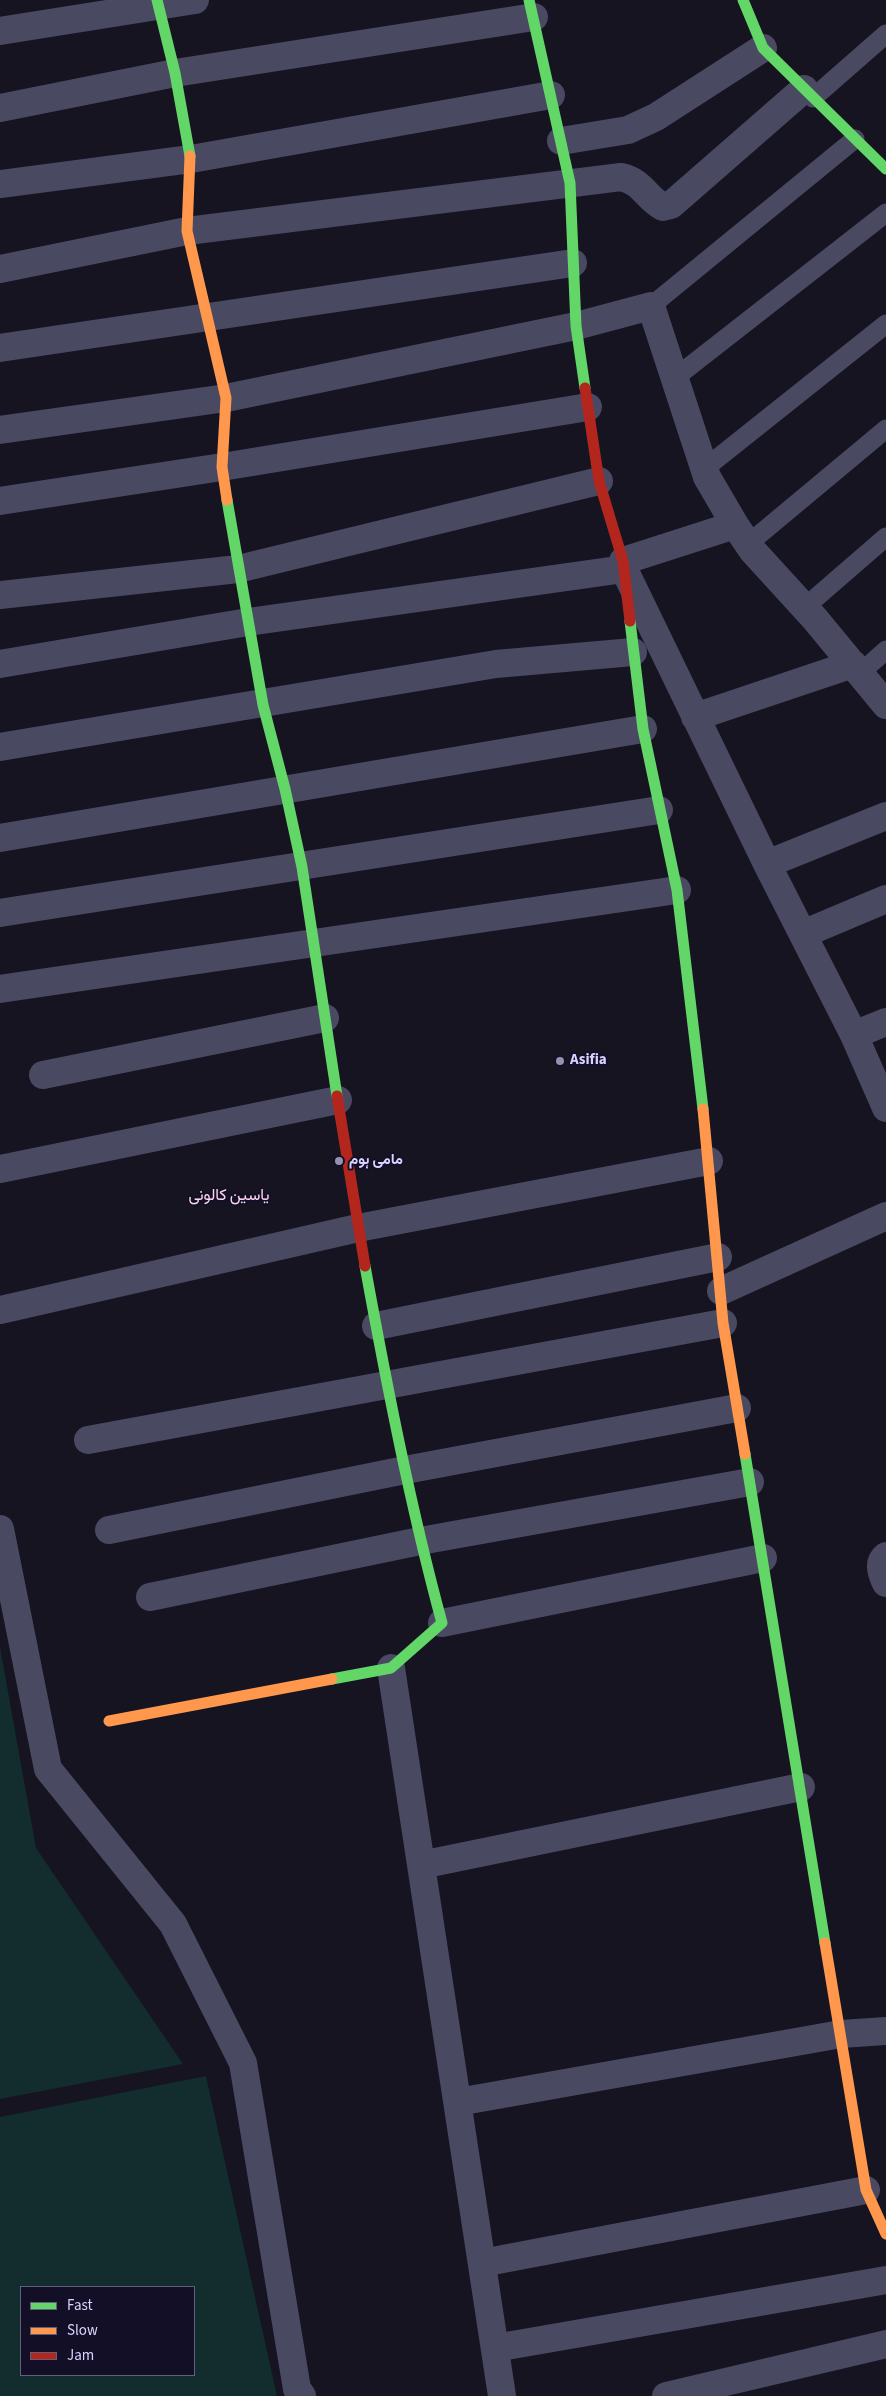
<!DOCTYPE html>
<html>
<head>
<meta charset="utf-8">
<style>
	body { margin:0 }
	#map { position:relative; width:886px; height:2396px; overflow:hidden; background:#161421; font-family:"Source Sans 3",sans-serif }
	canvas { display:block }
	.legend { position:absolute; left:20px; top:2286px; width:175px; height:90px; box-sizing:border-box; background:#130f26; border:1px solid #625e7d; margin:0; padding:6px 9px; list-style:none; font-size:15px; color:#d9d4ff }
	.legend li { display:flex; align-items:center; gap:10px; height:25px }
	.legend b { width:25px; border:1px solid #625e7d }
</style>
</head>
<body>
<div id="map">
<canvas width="886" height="2396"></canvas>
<ul class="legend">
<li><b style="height:6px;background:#63d668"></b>Fast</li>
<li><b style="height:6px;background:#ff974d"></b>Slow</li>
<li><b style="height:6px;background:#b3261e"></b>Jam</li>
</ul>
</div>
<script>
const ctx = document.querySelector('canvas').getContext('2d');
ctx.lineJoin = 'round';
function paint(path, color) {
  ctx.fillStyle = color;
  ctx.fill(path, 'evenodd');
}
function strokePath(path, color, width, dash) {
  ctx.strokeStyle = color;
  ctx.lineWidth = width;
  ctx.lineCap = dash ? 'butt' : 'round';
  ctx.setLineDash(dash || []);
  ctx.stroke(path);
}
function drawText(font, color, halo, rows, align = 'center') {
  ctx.font = font + ' "Source Sans 3",Vazirmatn,sans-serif';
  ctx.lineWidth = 4;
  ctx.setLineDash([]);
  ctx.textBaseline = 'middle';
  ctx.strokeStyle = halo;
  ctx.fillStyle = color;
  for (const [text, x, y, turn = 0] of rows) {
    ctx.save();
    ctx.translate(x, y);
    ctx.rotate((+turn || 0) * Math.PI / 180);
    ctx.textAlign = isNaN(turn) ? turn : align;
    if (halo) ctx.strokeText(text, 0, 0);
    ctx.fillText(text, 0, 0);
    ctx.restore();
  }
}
paint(new Path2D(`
	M0 1647 36 1848 183 2064 0 2099Z
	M206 2076 277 2396H0V2117ZM194 2287V2375H21V2287Z`), '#132c2d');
strokePath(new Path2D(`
	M813 98 886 34
	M651 306 855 139
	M676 377 886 213
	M704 469 886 324
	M748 544 886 429
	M804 608 886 537
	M860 673 886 650`), '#4a4962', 19);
strokePath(new Path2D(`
	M0 31 195 0
	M0 108 175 73 534 17
	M561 141 628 130 656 117 763 48
	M0 184 191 159 551 95
	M0 269 187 231 621 177C643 182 645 197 663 207L671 205 804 89
	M0 348 573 263
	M0 430 226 398 576 326 651 306 707 477 735 525 752 550 815 619 886 705
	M0 501 222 467 588 407
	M623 561 735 525
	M0 595 238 569 599 481
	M0 664 248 622 624 569 767 864 854 1035 886 1108
	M695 717 853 664
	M0 747 496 664 633 652
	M0 838 643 729
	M767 864 886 816
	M0 913 659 810
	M803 934 886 899
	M0 989 677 890
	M854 1035 886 1022
	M43 1075 325 1018
	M0 1169 338 1100
	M721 1291 886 1216
	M0 1310 358 1228 709 1161
	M376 1326 718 1257
	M88 1440 723 1323
	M0 1529 48 1769 173 1924 243 2063 297 2389 302 2396
	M109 1530 405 1470 737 1408
	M886 1556C877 1563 882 1575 886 1583
	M150 1597 420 1541 750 1482
	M442 1623 763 1558
	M391 1668 502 2396
	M421 1865 801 1787
	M458 2102 841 2034 886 2031
	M482 2263 866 2190
	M495 2348 886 2280
	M666 2396 886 2344`), '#4a4962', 28);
strokePath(new Path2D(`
	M157 0 175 73 190 156
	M529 0 570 183 576 326 585 388
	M743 0 763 48 886 169
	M227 500 263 705 285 789 302 867 337 1096
	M630 621 643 729 677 890 703 1109
	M745 1454 825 1943
	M332 1679 391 1668 442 1623C410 1505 387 1386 365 1266`), '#63d668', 11);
strokePath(new Path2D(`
	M190 156 187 231 226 398 222 467 227 500
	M703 1109 723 1323 745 1454
	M109 1721 332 1679
	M825 1943 866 2190 886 2234`), '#ff974d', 11);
strokePath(new Path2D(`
	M585 388 599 481 623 561 630 621
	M337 1096 365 1266`), '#b3261e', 11);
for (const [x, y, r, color] of [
	[560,1061,5,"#9591b1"],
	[339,1161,5,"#9591b1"]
]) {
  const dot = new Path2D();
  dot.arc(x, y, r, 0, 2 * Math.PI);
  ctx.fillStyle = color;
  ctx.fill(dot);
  strokePath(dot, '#130f26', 2);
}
drawText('bold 15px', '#d9d4ff', '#130f26', [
	["Asifia",570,1061],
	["مامی ہوم",349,1161]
], 'left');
drawText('16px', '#ffd6f0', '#130f26', [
	["یاسین کالونی",229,1196]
]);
</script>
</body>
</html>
